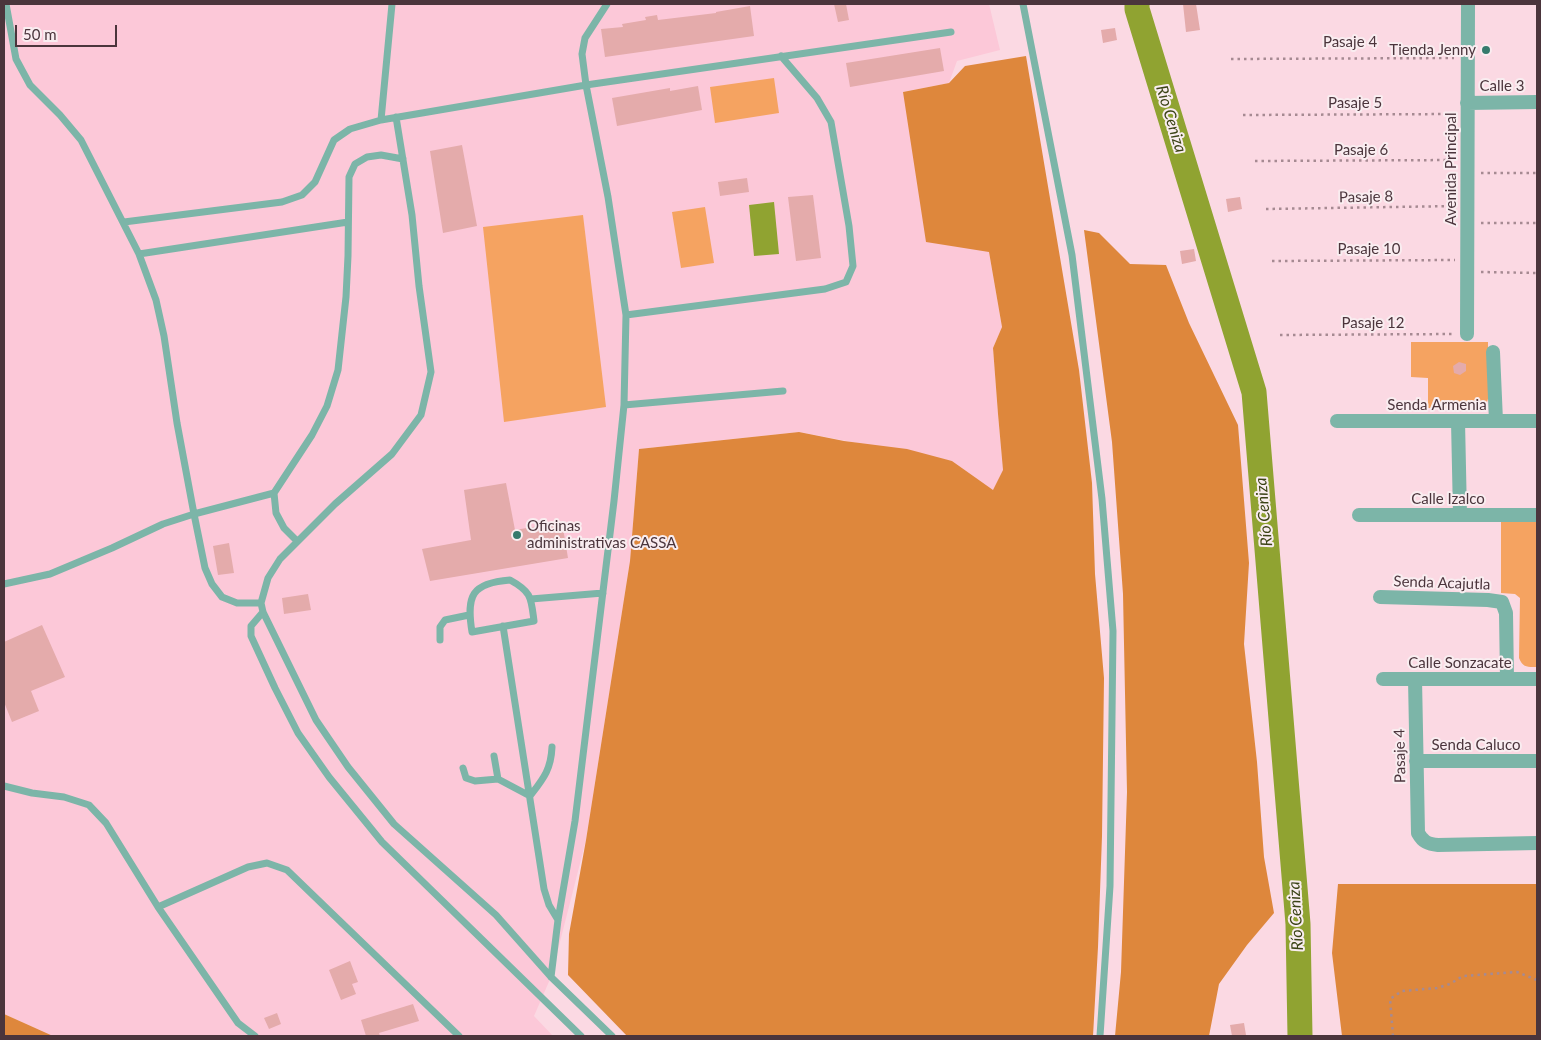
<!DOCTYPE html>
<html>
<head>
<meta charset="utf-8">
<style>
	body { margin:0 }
	#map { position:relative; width:1541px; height:1040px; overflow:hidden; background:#fbd9e3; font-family:Lato,sans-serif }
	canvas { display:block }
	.frame { position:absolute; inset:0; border:5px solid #4b353c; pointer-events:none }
	.scale { position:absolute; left:15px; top:25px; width:102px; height:22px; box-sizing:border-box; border:2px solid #4b353c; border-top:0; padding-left:6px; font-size:15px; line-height:18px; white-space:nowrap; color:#4b353c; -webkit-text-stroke:4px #f9edf0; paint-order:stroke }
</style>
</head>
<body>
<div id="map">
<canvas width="1541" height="1040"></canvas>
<div class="frame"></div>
<div class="scale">50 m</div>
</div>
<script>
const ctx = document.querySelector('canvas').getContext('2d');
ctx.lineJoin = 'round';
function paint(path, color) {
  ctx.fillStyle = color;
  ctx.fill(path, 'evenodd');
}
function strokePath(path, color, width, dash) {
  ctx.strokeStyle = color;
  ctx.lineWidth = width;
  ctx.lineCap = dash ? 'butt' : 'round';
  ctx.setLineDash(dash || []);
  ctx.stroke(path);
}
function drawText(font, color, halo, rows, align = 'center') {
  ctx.font = font + ' Lato,sans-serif';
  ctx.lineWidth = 4;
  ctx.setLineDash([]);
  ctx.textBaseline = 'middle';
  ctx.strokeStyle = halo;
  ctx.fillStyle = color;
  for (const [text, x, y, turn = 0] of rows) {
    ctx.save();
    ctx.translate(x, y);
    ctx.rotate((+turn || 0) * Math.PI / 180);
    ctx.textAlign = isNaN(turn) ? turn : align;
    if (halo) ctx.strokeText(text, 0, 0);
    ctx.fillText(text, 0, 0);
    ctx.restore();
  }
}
paint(new Path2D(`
	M4 4H989L1000 50 957 61 949 83 903 92 989 252 1002 327 993 348 998 414 1003 470 993 491 952 461 799 432 639 449 630 561 586 840 551 977 534 1016 553 1036H53L4 1014Z`), '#fcc8d8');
paint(new Path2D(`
	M774 78 779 113 715 123 710 87Z
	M705 207 714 263 681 268 672 212Z
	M583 215 606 407 504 422 483 227Z
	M1411 342H1488V399L1486 405 1481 408 1475 409 1428 408V378L1411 377Z
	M1501 519H1537V667C1528 667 1523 668 1519 658L1520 598 1515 594 1501 593Z`), '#f5a361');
paint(new Path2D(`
	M1026 56 1079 370 1092 483 1095 574 1104 678 1102 836 1098 947 1093 1036H627L568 975 569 934 586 840 630 561 639 449 799 432 844 441 907 449 952 461 993 490 1003 470 998 414 993 348 1002 327 989 252 926 242 903 92 949 83 965 66Z
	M1084 230 1099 233 1130 264 1166 265 1189 323 1238 425 1249 563 1244 644 1257 762 1264 857 1274 913 1247 945 1219 984 1209 1036H1115L1121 972 1127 792 1123 594 1112 442Z
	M1338 884H1537V1036H1342L1332 953Z
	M4 1014 53 1036H4Z`), '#de873c');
paint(new Path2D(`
	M774 202 779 254 754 256 749 205Z`), '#90a331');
strokePath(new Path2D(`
	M1137 4V9L1254 392 1298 924 1300 1036`), '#90a331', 25);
paint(new Path2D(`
	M834 4H846L849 20 838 22Z
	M1183 4H1196L1200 30 1186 32Z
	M750 6 754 36 605 57 601 29 623 27 622 24 646 20 645 17 657 15 658 20 716 13V12Z
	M1115 28 1117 40 1103 43 1101 30Z
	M940 48 944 71 850 87 846 63Z
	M698 86 702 110 617 126 612 98 670 88V91Z
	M462 145 477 226 443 233 430 151Z
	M747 178 749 192 720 196 718 182Z
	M813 195 821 258 796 261 788 197Z
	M1240 197 1242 209 1228 212 1226 199Z
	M1194 249 1196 261 1182 264 1180 251Z
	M1459 362 1466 364V371L1460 375 1454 373 1453 366Z
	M506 483 515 530 562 522 568 558 430 581 422 549 471 540 464 490Z
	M229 543 234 573 218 575 213 546Z
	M308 594 311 610 284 614 282 598Z
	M42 625 65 677 31 691 39 711 12 722 4 702V642Z
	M350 961 358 982 352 984 356 994 341 1000 329 970Z
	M413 1004 419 1021 379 1033 380 1036H366L361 1020Z
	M277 1013 281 1024 269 1029 264 1018Z
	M1244 1023 1246 1035 1232 1036 1230 1025Z`), '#e4abab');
strokePath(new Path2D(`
	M1231 59 1454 58
	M1243 115 1456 114
	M1255 161 1456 160
	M1481 173H1537
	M1266 209 1456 206
	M1481 223H1537
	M1272 261 1455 260
	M1481 272 1537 273
	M1280 335 1455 334
	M1393 1036 1390 999 1402 991 1437 988 1450 984 1463 976 1517 972 1537 980`), '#a68a92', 2.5, [2.5, 4]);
strokePath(new Path2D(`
	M6 4 16 59 30 85 60 115 81 140 139 254 156 300 164 336 177 423 194 514 205 568 212 584 222 597 237 603H261
	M392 4 381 120 586 85 951 32
	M1023 4 1072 255 1102 499 1113 631 1110 886 1100 1036
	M396 117 412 215 419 286 431 372 421 415 392 454 335 504 280 559 268 578 261 603 263 612 316 720 348 767 394 824 496 915 551 977 612 1036
	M124 222 282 202 302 195 315 182 334 140 350 129 381 120
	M139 254 348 222
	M626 315 825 289 846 282 853 266 849 226 831 122 817 98 781 56
	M624 405 783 391
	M297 541 284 528 276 513 274 493 312 435 327 406 338 370 346 297 348 256 349 177 355 164 367 157 381 155 403 159
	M510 580C532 592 531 598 534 621L472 632C466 595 472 583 510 580Z
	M4 584 50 574 112 548 163 524 194 514 274 493
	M531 599 603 593
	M263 612 251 626V636L275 688 298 733 329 777 382 842 581 1036
	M503 626 544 889 549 905 558 920
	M440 640V627L445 620 469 615
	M494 756 498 779 530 796C543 779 551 770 552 747
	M463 768 466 778 475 781 498 779
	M4 786 32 793 64 797 89 805 106 823 158 907 238 1023 255 1036
	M158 907 248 867 267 863 287 870 459 1036
	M551 977 558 920 575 821 614 501 624 405 626 315 608 197 586 85 582 54 585 38 607 4`), '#7cb5a8', 7);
strokePath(new Path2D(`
	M1467 103 1537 102
	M1467 334 1468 4
	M1493 352 1496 421
	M1337 421H1537
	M1458 421 1460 515
	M1359 515H1537
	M1380 597 1488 600 1502 602 1506 613 1507 679
	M1383 679H1537
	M1415 679 1418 833C1423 842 1428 844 1438 845L1537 843
	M1416 761H1537`), '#7cb5a8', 14);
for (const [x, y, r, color] of [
	[1486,50,5,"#367a6c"],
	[517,535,5,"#367a6c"]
]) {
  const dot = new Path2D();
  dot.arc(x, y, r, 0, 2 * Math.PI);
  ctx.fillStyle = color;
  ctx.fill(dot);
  strokePath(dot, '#f9edf0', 2);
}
drawText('15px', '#4b353c', '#f9edf0', [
	["Pasaje 4",1350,42],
	["Calle 3",1502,86],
	["Pasaje 5",1355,103],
	["Pasaje 6",1361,150],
	["Avenida Principal",1451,169,-90],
	["Pasaje 8",1366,197,-1],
	["Pasaje 10",1369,249],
	["Pasaje 12",1373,323],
	["Senda Armenia",1437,405],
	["Calle Izalco",1448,499],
	["Senda Acajutla",1442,583,2],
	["Calle Sonzacate",1460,663],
	["Senda Caluco",1476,745],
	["Pasaje 4",1400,756,-91]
]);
drawText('15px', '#4b353c', '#f9edf0', [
	["Tienda Jenny",1476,50],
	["Oficinas",527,526,"left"],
	["administrativas CASSA",527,543,"left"]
], 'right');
drawText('italic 16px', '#3b4316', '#f9edf0', [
	["Río Ceniza",1171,119,73],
	["Río Ceniza",1264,512,-95],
	["Río Ceniza",1296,916,-93]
]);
</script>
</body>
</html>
